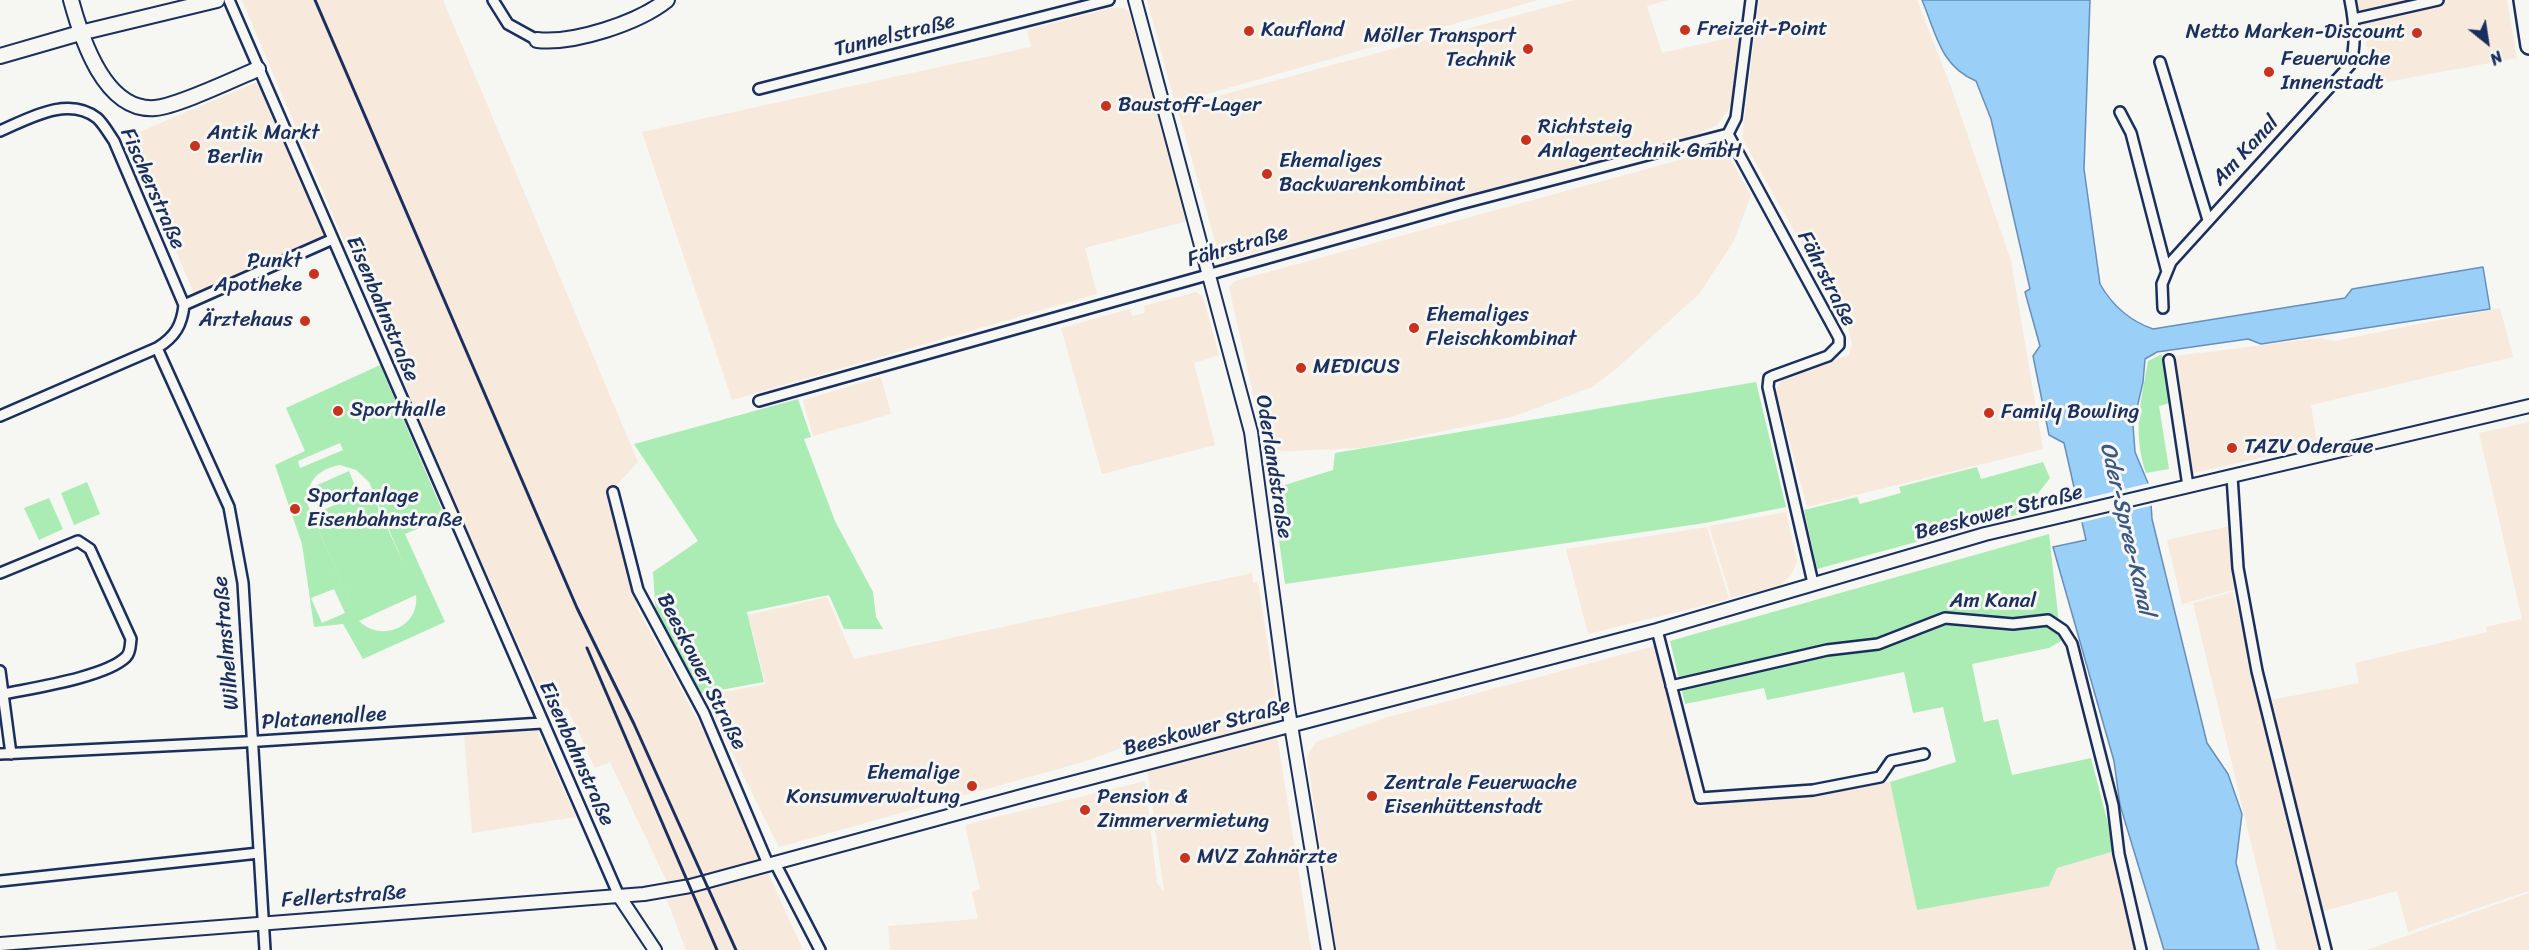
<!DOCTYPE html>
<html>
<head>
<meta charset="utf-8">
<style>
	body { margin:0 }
	#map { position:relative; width:2529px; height:950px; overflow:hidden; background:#f6f6f2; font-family:Sriracha,sans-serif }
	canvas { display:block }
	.north { position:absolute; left:2457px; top:12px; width:60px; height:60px; -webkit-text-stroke:4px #f6f6f2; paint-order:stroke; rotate:150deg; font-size:16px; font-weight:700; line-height:24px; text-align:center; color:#1b2f5e }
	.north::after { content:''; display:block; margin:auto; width:21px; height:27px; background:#1b2f5e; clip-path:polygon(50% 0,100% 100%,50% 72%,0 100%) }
</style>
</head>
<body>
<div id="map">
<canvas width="2529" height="950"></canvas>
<div class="north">N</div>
</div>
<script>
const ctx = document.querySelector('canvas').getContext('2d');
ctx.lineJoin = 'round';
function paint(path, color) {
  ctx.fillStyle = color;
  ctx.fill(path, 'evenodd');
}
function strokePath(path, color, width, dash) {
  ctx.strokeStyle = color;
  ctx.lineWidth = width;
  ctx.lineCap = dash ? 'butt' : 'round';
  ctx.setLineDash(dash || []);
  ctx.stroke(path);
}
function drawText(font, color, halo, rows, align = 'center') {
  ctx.font = font + ' Sriracha,sans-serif';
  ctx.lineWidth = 6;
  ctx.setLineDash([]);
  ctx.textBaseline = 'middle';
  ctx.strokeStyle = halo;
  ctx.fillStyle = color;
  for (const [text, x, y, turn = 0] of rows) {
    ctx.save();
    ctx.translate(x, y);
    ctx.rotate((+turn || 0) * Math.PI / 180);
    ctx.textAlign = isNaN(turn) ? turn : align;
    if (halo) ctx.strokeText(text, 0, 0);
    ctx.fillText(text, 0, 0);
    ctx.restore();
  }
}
paint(new Path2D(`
	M242 0H443L638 462 609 493 638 610 703 730 803 950H686L666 898 667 882 610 762 595 768 567 707 549 712 462 519Z
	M1147 0H1538L1175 103Z
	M1574 0H1668L1647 6 1662 53 1741 35 1737 75 1729 109 1717 125 1693 136 1221 262 1177 107Z
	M1759 0H1917L1951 87 2011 261 2043 449 1807 507 1776 391 1782 378 1849 355 1852 344 1848 327 1742 138Z
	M2357 0H2507L2517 58 2375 84Z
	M1111 8H1123L1129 12 1188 221 1085 248 1097 294 732 400 642 132 1031 47 1027 30Z
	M257 82 328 238 194 294 128 137Z
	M1724 148 1751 195 1734 241 1699 294 1616 369 1592 387 1515 416 1362 448 1266 452 1229 287 1235 281Z
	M1196 292 1203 297 1219 355 1194 363 1215 445 1102 474 1061 328 1130 309 1132 316 1145 313 1144 306Z
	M2500 308 2513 357 2311 405 2317 445 2193 473 2175 356 2320 338 2335 341Z
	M881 377 891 414 813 436 803 400Z
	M2529 422V891L2408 932 2397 891 2323 911 2271 700 2359 683 2355 663 2487 632 2486 627 2522 619 2479 433Z
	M1786 512 1797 562 1791 575 1780 586 1731 598 1709 526Z
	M2230 526 2237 589 2182 604 2167 540Z
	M1707 527 1729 599 1588 634 1566 549Z
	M1252 573 1253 583 1258 582 1276 697 1271 698 1311 950H890L888 926 978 919 972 892 980 889 965 825 1145 781 1157 883 1164 892 1143 740 1083 762 779 847 704 696 766 684 748 615 827 597 854 659Z
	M2233 592 2321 950H2277L2193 603Z
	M1655 646 1698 807 1776 795H1815L1890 782 1917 910 2115 851 2137 950H1335L1307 756 1316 742 1388 717Z
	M537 730 576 817 472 833 464 735Z
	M2529 893V950H2366Z`), '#f7e9dc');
paint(new Path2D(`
	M2162 354 2170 403 2159 406 2169 469 2146 473C2132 432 2141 402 2148 361Z
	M380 365 445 517 405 534 445 622 363 659 343 624 314 627 302 544 275 465 305 451 286 408ZM340 443 343 450 300 468 298 461ZM340 465 356 470 369 482 404 565 370 489 312 515 358 620 307 503C307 481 318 469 340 465ZM334 589 345 613 322 623 311 598ZM416 595C420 627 381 643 359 621Z
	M1756 382 1786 507 1705 523 1285 584 1272 489 1333 470 1335 453Z
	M798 399 811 437 804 439 835 521 873 592 876 617 883 629H844L829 595 747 612 764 682 698 694 656 616 653 572 698 541 634 444Z
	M2043 462 2050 478 2023 513 1817 569 1804 510 1857 497 1860 504 1901 493 1899 487 1977 467 1981 479Z
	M349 471 357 491 322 507 313 487Z
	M87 482 100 514 74 525 61 493Z
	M49 498 63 529 39 540 24 508Z
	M2049 534 2061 641 2049 648 1972 664 1984 722 1998 719 2012 775 2091 758 2115 851 2057 868 2049 886 1917 910 1890 782 1956 762 1943 707 1913 713 1904 672 1767 700 1764 688 1685 704 1670 641Z`), '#abecb5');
const water = new Path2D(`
	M1922 0H2090L2084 169 2100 284C2112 305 2130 321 2153 329L2345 298 2352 289 2483 267 2490 309 2261 344 2248 339 2157 352 2145 359 2143 382 2133 425 2135 452 2150 488 2152 519 2207 743 2228 774 2242 814 2236 863 2259 950H2164L2120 805 2114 761 2053 547 2086 540 2064 443 2049 435 2033 356 2040 346 2025 292 2030 289 1991 119 1976 81C1940 66 1936 33 1922 0Z`);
paint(water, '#9acff8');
strokePath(water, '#678fba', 1.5);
paint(new Path2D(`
	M2150 483 2154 505 2079 523 2074 501Z`), '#f6f6f2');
const minor = new Path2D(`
	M229 0 619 896
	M493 0 508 24 537 40
	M2354 19 2438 0
	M2160 62 2208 220
	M759 89 1109 0
	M2120 112 2131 133 2167 272
	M0 131C28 119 68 95 97 118 103 123 109 134 114 141L184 305
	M1728 134 1839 338V345L1828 356 1773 376 1769 378 1768 387 1813 583
	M2163 308 2162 284 2171 262 2350 65C2357 45 2354 20 2350 0
	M157 348 229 507 243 583 265 950
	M2169 360 2188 486
	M759 401 1460 204 1728 134 1736 118 1751 0
	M0 416 157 348C175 337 182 325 184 305L333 239
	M2232 476 2238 568 2257 671 2326 950
	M613 492 638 590 704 713 768 864
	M0 573 78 541 90 549 131 639C130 645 131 652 126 657 106 677 32 688 4 694
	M1657 630 1700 798 1813 790 1880 777 1891 761 1924 754
	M0 671 11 754
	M1671 686 1827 650 1878 644 1945 618 2013 624 2048 620 2063 630 2072 644 2113 805 2119 854 2141 950
	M0 754 244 742 542 723
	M775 863 820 950
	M0 881 259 853`);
const tertiary = new Path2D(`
	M1135 0 1251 432 1288 707 1328 950
	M619 896 655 950
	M0 944 644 894 690 886 1029 794 1657 630 1985 534 2529 406`);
const secondary = new Path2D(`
	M71 0C81 37 104 112 155 108 178 106 234 79 258 69
	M537 40C574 44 638 23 667 0
	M0 56 80 33 217 0`);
const primary = new Path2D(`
	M2522 0 2529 46`);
strokePath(minor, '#1b2f5e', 14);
strokePath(tertiary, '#1b2f5e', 16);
strokePath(secondary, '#1b2f5e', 18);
strokePath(primary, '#1b2f5e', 20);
strokePath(minor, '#f6f6f2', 9);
strokePath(tertiary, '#f6f6f2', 12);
strokePath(secondary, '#f6f6f2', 14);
strokePath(primary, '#f6f6f2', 15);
strokePath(new Path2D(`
	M315 0 577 608 634 724 736 950
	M587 648 717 950`), '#1b2f5e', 3);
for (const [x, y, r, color] of [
	[1685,30,6,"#c8321e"],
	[1249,31,6,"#c8321e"],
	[2417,33,6,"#c8321e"],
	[1528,49,6,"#c8321e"],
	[2269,72,6,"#c8321e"],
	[1106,106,6,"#c8321e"],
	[1526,140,6,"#c8321e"],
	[195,146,6,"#c8321e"],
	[1267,174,6,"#c8321e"],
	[314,274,6,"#c8321e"],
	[305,321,6,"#c8321e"],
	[1414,328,6,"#c8321e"],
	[1301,368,6,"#c8321e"],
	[338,411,6,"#c8321e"],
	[1989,413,6,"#c8321e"],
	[2232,448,6,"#c8321e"],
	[295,509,6,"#c8321e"],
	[972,786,6,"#c8321e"],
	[1372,796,6,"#c8321e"],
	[1085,810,6,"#c8321e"],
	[1185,858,6,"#c8321e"]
]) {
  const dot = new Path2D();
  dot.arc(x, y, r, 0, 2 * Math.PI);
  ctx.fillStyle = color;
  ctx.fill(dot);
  strokePath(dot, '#f6f6f2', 2);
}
drawText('21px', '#1b2f5e', '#f6f6f2', [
	["Freizeit-Point",1697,30],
	["Kaufland",1261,31],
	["Netto Marken-Discount",2405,33,"right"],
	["Möller Transport",1516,37,"right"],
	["Technik",1516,61,"right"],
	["Feuerwache",2281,60],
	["Innenstadt",2281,84],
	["Baustoff-Lager",1118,106],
	["Richtsteig",1538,128],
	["Anlagentechnik GmbH",1538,152],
	["Antik Markt",207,134],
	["Berlin",207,158],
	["Ehemaliges",1279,162],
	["Backwarenkombinat",1279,186],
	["Punkt",302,262,"right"],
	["Apotheke",302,286,"right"],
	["Ehemaliges",1426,316],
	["Fleischkombinat",1426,340],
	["Ärztehaus",293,321,"right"],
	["MEDICUS",1313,368],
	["Sporthalle",350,411],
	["Family Bowling",2001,413],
	["TAZV Oderaue",2244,448],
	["Sportanlage",307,497],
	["Eisenbahnstraße",307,521],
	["Ehemalige",960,774,"right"],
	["Konsumverwaltung",960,798,"right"],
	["Zentrale Feuerwache",1384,784],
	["Eisenhüttenstadt",1384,808],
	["Pension &",1097,798],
	["Zimmervermietung",1097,822],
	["MVZ Zahnärzte",1197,858]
], 'left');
drawText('21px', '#1b2f5e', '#f6f6f2', [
	["Tunnelstraße",895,36,-14],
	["Am Kanal",2246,151,-47],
	["Fischerstraße",152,189,66],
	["Fährstraße",1238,247,-16],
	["Fährstraße",1826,279,63],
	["Eisenbahnstraße",382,309,67],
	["Oderlandstraße",1273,467,81],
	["Beeskower Straße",1999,513,-14],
	["Am Kanal",1993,602],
	["Wilhelmstraße",227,643,-95],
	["Beeskower Straße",701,672,63],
	["Platanenallee",324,719,-4],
	["Beeskower Straße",1207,728,-15],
	["Eisenbahnstraße",576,754,66],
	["Fellertstraße",344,897,-4]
]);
drawText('italic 22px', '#3b5784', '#f6f6f2', [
	["Oder-Spree-Kanal",2126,529,77]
]);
</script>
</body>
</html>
